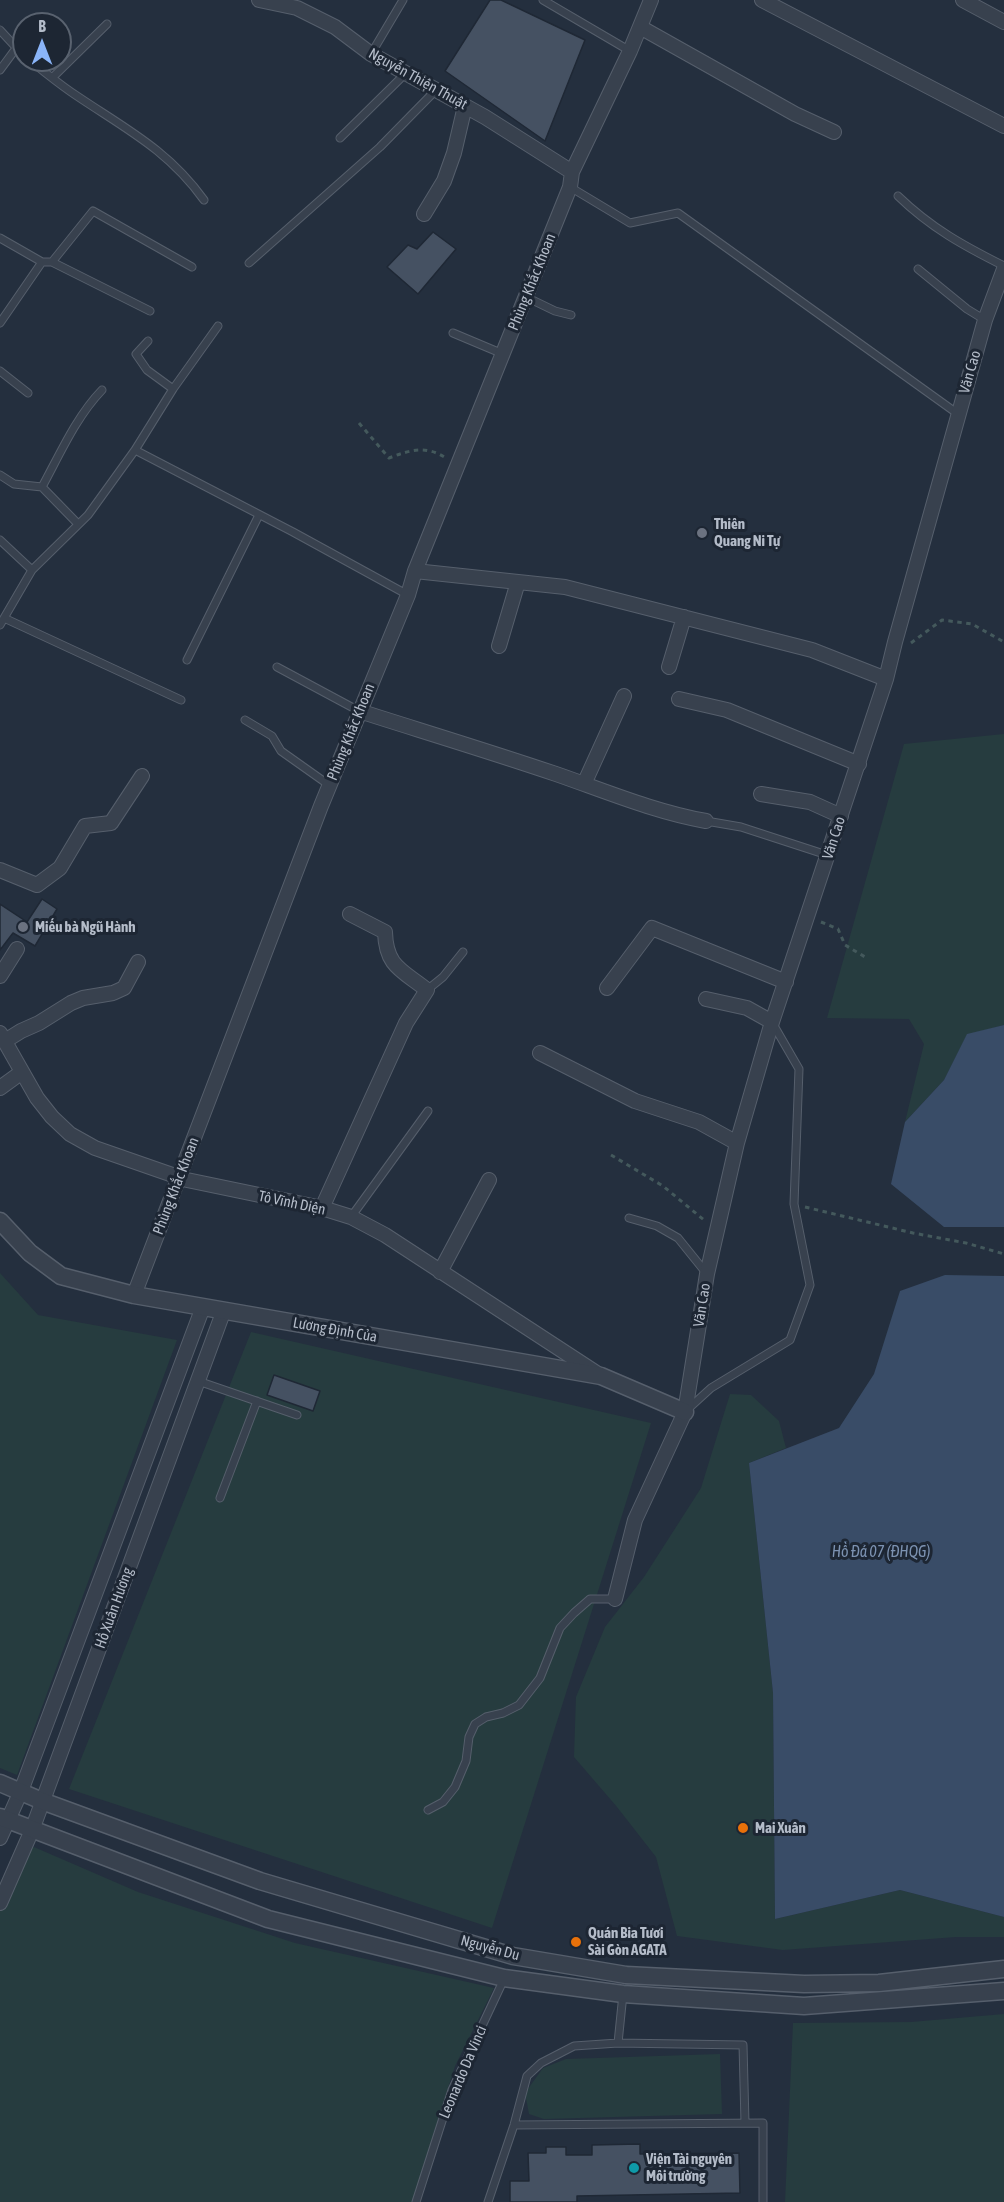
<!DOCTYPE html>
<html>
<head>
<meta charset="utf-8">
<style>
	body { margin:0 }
	#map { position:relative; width:1004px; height:2202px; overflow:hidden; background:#242f3e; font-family:"Asap Condensed",sans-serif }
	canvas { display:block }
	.north { position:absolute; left:12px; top:12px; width:60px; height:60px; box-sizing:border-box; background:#1d2633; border:2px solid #59626f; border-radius:50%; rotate:0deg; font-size:16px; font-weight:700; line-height:24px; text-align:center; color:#b4bcc9 }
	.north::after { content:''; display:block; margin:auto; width:21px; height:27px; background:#8ab4f8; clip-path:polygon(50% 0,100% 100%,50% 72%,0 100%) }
</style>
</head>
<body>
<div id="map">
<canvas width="1004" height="2202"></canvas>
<div class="north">B</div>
</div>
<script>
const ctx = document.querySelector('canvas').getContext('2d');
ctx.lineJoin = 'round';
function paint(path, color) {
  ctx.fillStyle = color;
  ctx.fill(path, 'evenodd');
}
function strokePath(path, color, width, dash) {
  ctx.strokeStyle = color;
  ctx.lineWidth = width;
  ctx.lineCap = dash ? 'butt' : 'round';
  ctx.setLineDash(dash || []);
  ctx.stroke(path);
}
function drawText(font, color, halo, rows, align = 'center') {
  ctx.font = font + ' "Asap Condensed",sans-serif';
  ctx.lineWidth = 6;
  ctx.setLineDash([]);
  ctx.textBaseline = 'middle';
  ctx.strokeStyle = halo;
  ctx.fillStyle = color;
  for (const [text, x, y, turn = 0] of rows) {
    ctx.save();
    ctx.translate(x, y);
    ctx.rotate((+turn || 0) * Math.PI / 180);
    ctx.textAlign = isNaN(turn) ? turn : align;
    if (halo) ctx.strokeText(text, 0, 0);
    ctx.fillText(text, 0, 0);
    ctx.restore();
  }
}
paint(new Path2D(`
	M1004 734V1025L967 1035 944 1080 905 1122 924 1044 909 1019 827 1018 904 744Z
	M0 1273 38 1315 177 1340 17 1775 0 1768Z
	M251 1332 651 1423 492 1928 69 1789Z
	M730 1394 751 1395 779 1421 786 1448 749 1463 773 1693 775 1919 900 1890 1004 1917V1937H956L783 1950 677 1936 656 1857 617 1807 574 1757 576 1697 605 1627 644 1577 701 1488Z
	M34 1847 138 1892 295 1943 494 1988 455 2066 412 2202H0V1901L20 1855Z
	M1004 2014V2202H785L793 2023 911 2022Z
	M720 2054 722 2114 544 2119 529 2114 525 2093 543 2068 566 2059Z`), '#263c3f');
paint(new Path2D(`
	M1004 1025V1227H944L891 1184 905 1122 944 1080 967 1034Z
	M945 1275 1004 1276V1917L900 1890 775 1919 773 1693 749 1463 839 1428 874 1374 900 1291Z`), '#394c67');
const building = new Path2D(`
	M490 0H501L585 40 545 141 445 71Z
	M433 232 456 249 418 294 387 267 408 245 417 249Z
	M42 899 57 909 35 946 13 933 0 950V904L27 922Z
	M274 1375 320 1391 313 1411 267 1395Z
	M640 2144V2154L739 2153 740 2193 577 2196V2202H510V2181H529L528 2153H546V2147H566V2155H592V2145Z`);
paint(building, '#455162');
strokePath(building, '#1f2835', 1.5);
const service = new Path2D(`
	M543 0 630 51
	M0 30 24 56
	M371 54 403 0
	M29 60C45 72 60 85 77 96 126 129 168 150 204 200
	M0 70 17 47
	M53 77 107 24
	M340 138 406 73
	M570 187 630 223 678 213 958 414
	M898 196C931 228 964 246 1004 266
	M0 238 42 262H52L150 311
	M52 262 93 211 192 267
	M249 263 380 147 436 90
	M918 269 967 309 985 320
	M526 297 555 311 571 315
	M0 323 42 262
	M453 333 503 354
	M0 371 28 393
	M173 389 218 326
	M135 450 293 532 408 595
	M0 475 14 484 42 487 78 524
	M42 487C60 454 76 417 102 390
	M0 540 32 570
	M4 618 32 570 88 515 135 450 173 389 147 370 136 354 148 341
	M0 625 4 618 181 700
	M187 660 259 515
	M277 667 359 711
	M245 720 272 736 281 751 329 785
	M706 821 741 827 827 855
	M427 990 443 977 463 952
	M351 1217 428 1111
	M629 1218 657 1226 678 1238 707 1274
	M198 1381 297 1415
	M688 1409 711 1388 790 1340 810 1285 794 1204 799 1069 773 1024
	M220 1498 257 1401
	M428 1810 443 1802 455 1787 466 1761 469 1737 475 1724 486 1717 503 1713 519 1705 540 1678 560 1628 574 1613 590 1599H615
	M618 2043 743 2045 745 2123
	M514 2125 763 2123V2202
	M416 2202 452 2090 504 1979
	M488 2202 514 2125 527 2076 541 2063 574 2046 618 2043 623 1994`);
const minor = new Path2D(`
	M259 0 297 8 335 27 371 54 485 117 572 172
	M762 0 1004 126
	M963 0 1004 22
	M640 27 795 114 834 132
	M424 214 444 181 454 153 465 106
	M415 571 565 587 812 650 886 679
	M499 646 518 582
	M669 667 684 617
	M679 699 727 710 859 764
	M359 711C425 732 491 752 556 774 605 791 655 812 706 821
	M584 784 624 696
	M761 794 810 802 841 816
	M0 870 37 885 60 868 85 826 111 823 142 776
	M0 976 17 949
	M607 988 652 928 786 982
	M706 999 747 1008 772 1022
	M0 1033 37 1098 52 1117 70 1134 95 1148 187 1180 322 1208 351 1217 385 1235 598 1374
	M5 1041 21 1031 39 1023 71 1003 83 998 113 993 124 988 138 962
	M540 1053 635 1101 699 1122 737 1143
	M0 1088 22 1072
	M322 1208 406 1023 427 990C402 970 386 967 385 932L350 914
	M440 1272 489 1180
	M134 1295 321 806 408 595 415 571 570 187 572 172 630 51 651 0
	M615 1599 635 1520 685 1412 707 1274 737 1143 772 1022 886 679 895 642 985 320 1004 269
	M0 1838 21 1791 203 1307
	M0 1903 32 1830 224 1310`);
const tertiary = new Path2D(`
	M0 1221 30 1253 61 1276 134 1295 601 1376 685 1412
	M0 1783 42 1801 260 1881 513 1956 626 1975 804 1984 879 1983 1004 1969
	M0 1817 268 1919 504 1978 623 1994 804 2006 1004 1991`);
strokePath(service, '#565f6c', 9);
strokePath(minor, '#565f6c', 16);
strokePath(tertiary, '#565f6c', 19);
strokePath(new Path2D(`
	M359 423 389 458C410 450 426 445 446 458
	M911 643 942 620 972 624 1004 642
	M821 922 838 929 845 945 865 957
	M611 1155 663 1186 704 1220
	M805 1207 913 1233 966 1243 1004 1254`), '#44595c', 3, [4.5, 4.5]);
strokePath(service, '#38414e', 7);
strokePath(minor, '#38414e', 14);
strokePath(tertiary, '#38414e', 16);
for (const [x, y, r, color] of [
	[702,533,6,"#6b7280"],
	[23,927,6,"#6b7280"],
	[743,1828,6,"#e8710a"],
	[576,1942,6,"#e8710a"],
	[634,2168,6,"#0f9aa8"]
]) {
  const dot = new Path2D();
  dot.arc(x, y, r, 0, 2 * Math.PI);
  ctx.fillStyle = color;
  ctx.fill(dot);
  strokePath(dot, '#1d2633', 2);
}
drawText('15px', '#b4bcc9', '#1d2633', [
	["Nguyễn Thiện Thuật",418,79,29],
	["Phùng Khắc Khoan",532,282,-68],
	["Văn Cao",970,372,-74],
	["Phùng Khắc Khoan",351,732,-68],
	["Văn Cao",834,838,-72],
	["Phùng Khắc Khoan",176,1186,-69],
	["Tô Vĩnh Diện",292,1203,12],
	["Văn Cao",702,1305,-81],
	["Lương Định Của",335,1330,10],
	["Hồ Xuân Hương",114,1608,-70],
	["Nguyễn Du",490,1948,15],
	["Leonardo Da Vinci",463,2072,-67]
]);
drawText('bold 15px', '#b4bcc9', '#1d2633', [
	["Thiên",714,524],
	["Quang Ni Tự",714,541],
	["Miếu bà Ngũ Hành",35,927],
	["Mai Xuân",755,1828],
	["Quán Bia Tươi",588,1933],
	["Sài Gòn AGATA",588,1950],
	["Viện Tài nguyên",646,2159],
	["Môi trường",646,2176]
], 'left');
drawText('italic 16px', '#7c92b1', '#1d2633', [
	["Hồ Đá 07 (ĐHQG)",881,1552]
]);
</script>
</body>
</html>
